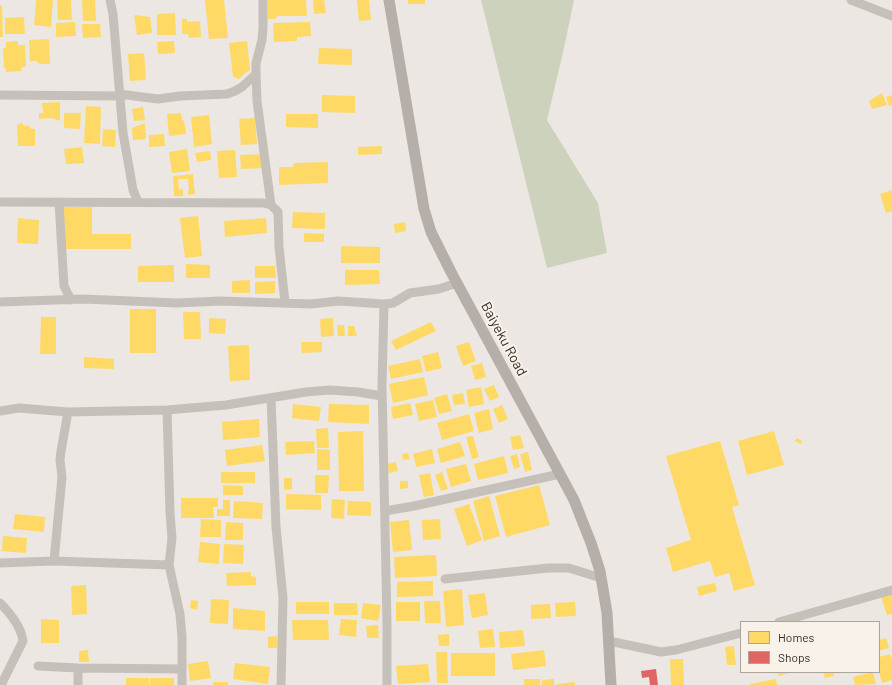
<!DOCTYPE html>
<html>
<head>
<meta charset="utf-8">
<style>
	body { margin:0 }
	#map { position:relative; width:892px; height:685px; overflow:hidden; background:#ece7e2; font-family:Barlow,sans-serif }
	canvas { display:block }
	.legend { position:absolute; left:740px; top:621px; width:140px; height:52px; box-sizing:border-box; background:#f9f2e9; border:1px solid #aba39c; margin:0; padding:5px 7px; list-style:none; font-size:12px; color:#362d29 }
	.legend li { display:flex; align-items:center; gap:8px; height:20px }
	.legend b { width:20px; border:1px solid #aba39c }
</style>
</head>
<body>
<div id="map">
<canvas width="892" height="685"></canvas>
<ul class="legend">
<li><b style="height:11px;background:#ffd966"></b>Homes</li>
<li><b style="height:11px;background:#e06666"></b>Shops</li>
</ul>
</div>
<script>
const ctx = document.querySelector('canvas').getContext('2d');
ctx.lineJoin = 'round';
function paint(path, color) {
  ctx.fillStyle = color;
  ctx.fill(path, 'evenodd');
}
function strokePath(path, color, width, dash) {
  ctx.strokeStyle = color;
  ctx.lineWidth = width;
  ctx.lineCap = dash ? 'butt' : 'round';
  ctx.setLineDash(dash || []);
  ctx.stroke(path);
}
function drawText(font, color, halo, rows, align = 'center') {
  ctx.font = font + ' Barlow,sans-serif';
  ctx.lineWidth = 4;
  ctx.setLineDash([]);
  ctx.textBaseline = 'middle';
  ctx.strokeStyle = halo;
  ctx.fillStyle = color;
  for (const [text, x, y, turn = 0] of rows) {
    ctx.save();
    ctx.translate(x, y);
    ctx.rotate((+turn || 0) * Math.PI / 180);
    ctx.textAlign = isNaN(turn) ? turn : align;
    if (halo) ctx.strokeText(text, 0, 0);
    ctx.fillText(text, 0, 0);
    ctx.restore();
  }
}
paint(new Path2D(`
	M481 0H574L564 48 547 120 598 203 607 253 547 268Z`), '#cdd2bc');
paint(new Path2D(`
	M36 0H53L51 27 34 25Z
	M57 0H71L72 20H58Z
	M82 0H95L96 21H83Z
	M205 0H224L228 38 209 39Z
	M268 0H306L307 16H278L275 19H268Z
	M313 0H324L326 13 314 14Z
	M357 0H369L371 20 359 21Z
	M408 0H425V4H408Z
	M0 5H2L3 37H0Z
	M175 13 176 35H157V14Z
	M134 15 150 17 152 33 137 35Z
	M24 17 25 34H5V18Z
	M182 19H187V22L200 21 201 37 189 38 188 34H182Z
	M75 22 76 36 56 37V23Z
	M310 22 311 36 297 37V41L274 42 273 23Z
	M82 24H100L101 37 83 38Z
	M49 39 50 64H40L36 61H30L29 40Z
	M18 41V45H25L26 66 21 68 22 71 6 72V68H4L3 48H6V42Z
	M174 41 175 53 158 54 157 42Z
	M247 41 250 70 244 74 239 79 233 77 229 43Z
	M319 48 352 49V65L318 64Z
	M144 53 146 80 130 81 128 54Z
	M882 93 887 105 872 109 869 101Z
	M322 95 355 96V113L322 112Z
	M892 95V105L889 106 886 97Z
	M60 102V121L51 118 39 119V113H43L42 103Z
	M86 106 101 107 100 144 84 143Z
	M143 107 145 120 134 121 132 109Z
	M64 113H81L80 129 64 128Z
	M181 113 182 120 184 121 186 134 169 136 167 114Z
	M286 114H318V128L286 127Z
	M209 115 212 144 194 147 191 117Z
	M255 118 257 144 241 145 239 119Z
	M22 123 24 126 28 125 31 129H35V146H18L17 125Z
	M145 123 146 139 133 140 132 128Z
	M103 129 116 130 115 147 102 146Z
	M164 134 165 146 149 147V135Z
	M382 146V154L358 155V147Z
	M82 147 84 163 66 164 64 149Z
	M187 149 190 171 172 173 169 152Z
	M235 150 237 177 219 178 217 151Z
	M210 151 211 160 197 162 195 153Z
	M263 154 264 168 241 169 240 155Z
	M328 162V183L279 185V167H293L294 163Z
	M193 174 195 194 188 195V190H189L188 179H178L179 190 183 189V196H174L173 176Z
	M892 190V211L886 213 880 194Z
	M61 207H92V234H131V249H62Z
	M293 212 325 213V229L292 228Z
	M198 216 202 256 185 258 180 218Z
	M18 218 39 220 38 244 17 243Z
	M266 218 267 233 225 237 224 221Z
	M405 222 406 231 395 233 394 224Z
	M304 233 324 234V242H304Z
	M341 246 380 247V263H341Z
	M186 264 210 265V278H186Z
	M174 265V282H138V266Z
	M255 266H275L276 278H255Z
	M345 270H379L380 284 345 285Z
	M250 280V293H232V281Z
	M275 281V293L255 294V282Z
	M130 309H156V353H130Z
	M183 312H200L201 339H184Z
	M41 317H56V354H40Z
	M209 318 226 319 225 334 209 333Z
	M333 318 334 336 321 337 320 319Z
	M431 322 436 331 396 350 391 341Z
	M337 325H344L345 336H338Z
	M348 326H354L357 336H348Z
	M301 342H322V352L302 353Z
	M469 342 476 361 463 366 456 346Z
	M249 345 250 380 230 381 228 346Z
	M438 352 442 368 426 372 422 356Z
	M84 357 114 359V369L84 368Z
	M420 359 423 372 391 379 388 366Z
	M482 363 486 377 475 380 471 366Z
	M424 377 428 395 393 403 389 384Z
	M494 385 499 397 490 401 484 389Z
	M481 387 484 404 469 407 466 390Z
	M463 393 465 404 454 405 452 395Z
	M447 394 452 411 439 414 434 398Z
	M433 400 437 417 419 421 415 404Z
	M410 403 413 415 393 419 391 407Z
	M293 404 321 407 319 421 292 418Z
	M329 404 369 405V424L328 422Z
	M502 405 508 419 499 423 493 409Z
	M489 409 493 429 479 433 474 413Z
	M469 414 474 431 442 440 437 423Z
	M259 419 260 437 223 440 222 422Z
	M328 428 329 448H317L316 429Z
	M363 431 364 491H339L338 432Z
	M774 431 784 465 747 475 738 441Z
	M520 435 524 448 513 450 510 437Z
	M473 436 479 457 472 459 466 437Z
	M797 438 802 441 801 444 795 441Z
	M314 441 315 453 286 455 285 442Z
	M720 441 739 505 732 507 755 585 734 591 729 573 715 577 710 561 673 572 666 548 691 540 666 456Z
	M460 442 465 456 441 463 437 449Z
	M262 445 265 461 227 466 225 450Z
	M317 449 330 450V470H317Z
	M432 449 435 463 416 467 413 454Z
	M528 452 532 470 525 472 520 454Z
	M408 453 410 459 403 460 402 454Z
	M517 454 520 467 514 469 510 456Z
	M504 456 508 473 478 480 474 464Z
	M396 462 398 471 389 473 387 464Z
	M466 464 471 481 451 487 446 469Z
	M221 472H255V483H221Z
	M442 472 448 489 441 491 435 475Z
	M430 473 434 495 424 497 419 475Z
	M315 475H329L328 493H315Z
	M284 478H292V489L284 490Z
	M400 481H408V488L400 489Z
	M223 485 243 486V495H223Z
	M539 485 550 525 506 537 495 496Z
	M286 494 321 495V510L286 509Z
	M489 496 500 536 484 541 473 501Z
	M181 498H218V507H213L214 518H181Z
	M332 499 345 500 344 519 331 518Z
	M223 500H230V516H217V509H223Z
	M234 501 263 503 262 519 233 518Z
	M348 501 371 502V516L347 515Z
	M469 504 482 540 467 546 454 509Z
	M15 514 45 517 44 532 13 529Z
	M201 519 221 520V537H200Z
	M440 519 441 539 423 540 422 520Z
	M409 520 412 550 393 552 390 522Z
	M226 522 243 523V540H225Z
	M3 536 27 538 26 553 2 551Z
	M200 542 220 544 219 564 198 562Z
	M224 544 244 545 243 564 223 563Z
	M436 555 437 576 395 578 394 557Z
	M251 572V576L256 577V585L227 586 226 573Z
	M433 581V596L397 597V582Z
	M715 583 717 591 699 596 697 587Z
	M86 585 87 614 72 615 71 586Z
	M462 589 464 625 446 627 443 591Z
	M485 593 488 615 472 618 468 595Z
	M892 594V614L887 615 881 597Z
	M211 599 229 600 228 624 210 623Z
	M191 600 198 601 197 610 190 608Z
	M424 601H440L441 623H425Z
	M296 602H329V614H296Z
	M396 602H420V621H396Z
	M575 602 576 616 556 617 555 603Z
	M334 603H357L358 615H334Z
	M363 603 381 605 378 621 361 618Z
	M550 604 551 618 531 619V605Z
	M233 608 265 611V631L233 629Z
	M41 619 59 620V643H41Z
	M341 619 357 620 356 637 339 635Z
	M292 620H328L329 640H293Z
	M378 625 379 638H367L366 626Z
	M493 629 495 647 480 648 478 631Z
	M523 630 525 646 500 648 499 632Z
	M449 634V646H439L438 635Z
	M277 636V648H268V637Z
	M886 638 889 648 879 651V640Z
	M734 646 736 665H727L725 647Z
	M88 650 89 662H79V651Z
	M544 650 546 666 513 670 511 654Z
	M436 652H447L448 683H437Z
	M451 653H495V676H451Z
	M890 654 892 660V680L882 683 879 672V657Z
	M670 659H683L684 685H671Z
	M208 661 211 678 190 681 188 664Z
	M235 663 270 667 268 684 233 679Z
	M428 664 430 682 398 684 396 666Z
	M777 672H793L779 676Z
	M823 672H833L834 676 825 678Z
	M873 672 876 684 855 685 853 677Z
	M126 678H149V685H126Z
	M150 678H174V685H150Z
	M524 679H540V685H524Z
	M554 679V685H542V680Z
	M776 679 777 685H750V684Z
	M213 682H228V685H213Z
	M575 682V685H557V684Z`), '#ffd966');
paint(new Path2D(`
	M656 669 658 685H650L649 677 642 678 641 671Z`), '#e06666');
strokePath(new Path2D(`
	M110 0 113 14 123 133 133 190 138 202
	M263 0V28L262 40 256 63V74L257 101 271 205
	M851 0 892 16
	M119 94 158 99 180 96 227 94 235 91 242 87 256 74
	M0 95 119 96
	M0 202 263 203 271 205 278 212 279 247 285 302
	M59 202 64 286 71 300
	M0 302 83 299 177 303 220 301 311 304 338 301 384 304 393 303 410 293 439 289 457 283
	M384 304 382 385 387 623V685
	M271 398 276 527 283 598 281 685
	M167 410 170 513 172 538 169 565 180 614 182 637V685
	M0 411 19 408 68 412 167 410 226 405 306 392 330 390 358 392 382 396
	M385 511 414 506 560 474
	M54 561 62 477 60 460 61 451 68 412
	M0 563 54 561 169 565
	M445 579 548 568H569L601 578
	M0 603C10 613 21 626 23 641L1 685
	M779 622 892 590
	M609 641 661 652 676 650 741 633
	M38 666 78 668 182 669
	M78 668V685`), '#c6c0ba', 9);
strokePath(new Path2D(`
	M389 0 424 209 431 232 451 272 574 500 591 543 600 571 607 613 611 685`), '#b5aea9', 11);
drawText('14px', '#362d29', '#f9f2e9', [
	["Baiyeku Road",504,339,62]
]);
</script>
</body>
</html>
